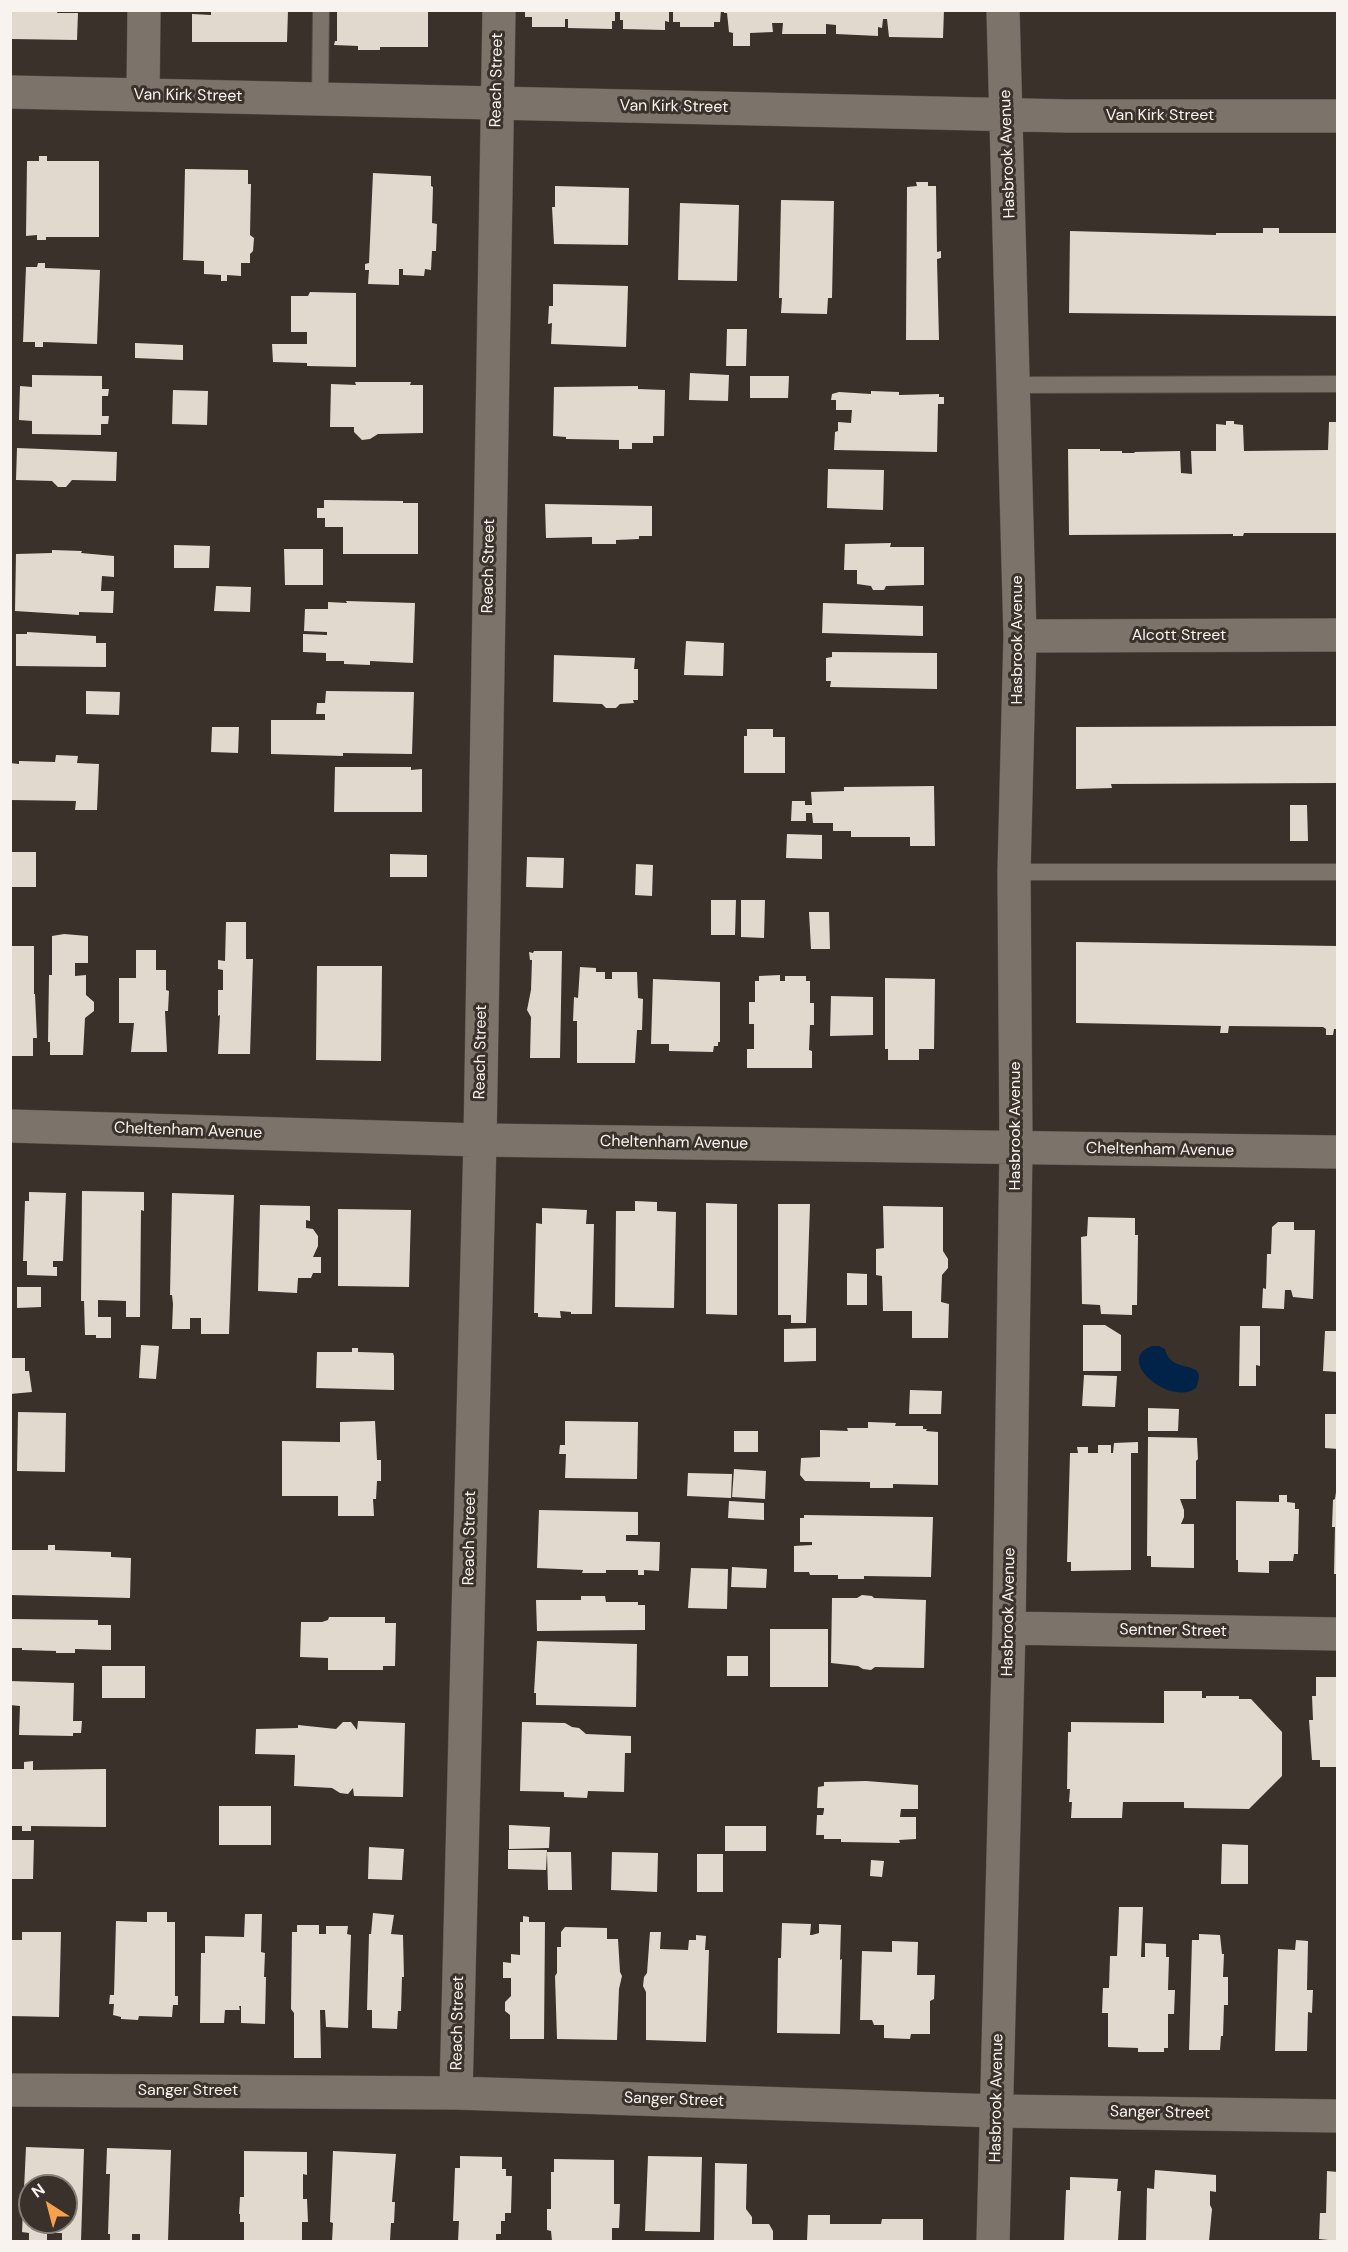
<!DOCTYPE html>
<html>
<head>
<meta charset="utf-8">
<style>
	body { margin:0 }
	#map { position:relative; width:1348px; height:2252px; overflow:hidden; background:#39312a; font-family:"DM Sans",sans-serif }
	canvas { display:block }
	.frame { position:absolute; inset:0; border:12px solid #f9f3ef; pointer-events:none }
	.north { position:absolute; left:18px; top:2174px; width:60px; height:60px; box-sizing:border-box; background:#39312a; border:2px solid #867f79; border-radius:50%; rotate:324deg; font-size:16px; font-weight:700; line-height:24px; text-align:center; color:#f9f3ef }
	.north::after { content:''; display:block; margin:auto; width:21px; height:27px; background:#f8a04b; clip-path:polygon(50% 0,100% 100%,50% 72%,0 100%) }
</style>
</head>
<body>
<div id="map">
<canvas width="1348" height="2252"></canvas>
<div class="frame"></div>
<div class="north">N</div>
</div>
<script>
const ctx = document.querySelector('canvas').getContext('2d');
ctx.lineJoin = 'round';
function paint(path, color) {
  ctx.fillStyle = color;
  ctx.fill(path, 'evenodd');
}
function strokePath(path, color, width, dash) {
  ctx.strokeStyle = color;
  ctx.lineWidth = width;
  ctx.lineCap = dash ? 'butt' : 'round';
  ctx.setLineDash(dash || []);
  ctx.stroke(path);
}
function drawText(font, color, halo, rows, align = 'center') {
  ctx.font = font + ' "DM Sans",sans-serif';
  ctx.lineWidth = 6;
  ctx.setLineDash([]);
  ctx.textBaseline = 'middle';
  ctx.strokeStyle = halo;
  ctx.fillStyle = color;
  for (const [text, x, y, turn = 0] of rows) {
    ctx.save();
    ctx.translate(x, y);
    ctx.rotate((+turn || 0) * Math.PI / 180);
    ctx.textAlign = isNaN(turn) ? turn : align;
    if (halo) ctx.strokeText(text, 0, 0);
    ctx.fillText(text, 0, 0);
    ctx.restore();
  }
}
paint(new Path2D(`
	M1152 1346H1159L1165 1349C1171 1377 1210 1356 1196 1388 1171 1407 1113 1360 1152 1346Z`), '#022348');
paint(new Path2D(`
	M10 10H58L57 13H78L77 40 10 39Z
	M211 10H288L287 42H192V14L211 15Z
	M337 10H428V47H380V50H358V46L334 45 335 41H337Z
	M525 10H615V21H612V29L568 28V19H565V27H532V17H525Z
	M620 10H669V22L665 21V30L623 29V20H620Z
	M673 10H721L720 22H714V27H680V22H673Z
	M724 10H944L943 38 889 37 887 19H883L882 28 878 27V36L836 34V25L826 24V34H782L783 23H772L773 32 750 33V46H733V33L729 32 727 13H724Z
	M39 156H47V161H99V237H46V240H37V235L26 236 27 161H39Z
	M185 169 248 170V184H251L250 235 254 238 253 251 250 254V263H241V276L227 275V281H221V275L204 274V261L183 260Z
	M373 173 431 176V186L433 187 432 223 437 224 436 251H432L431 270 425 269 424 276 403 275V269H399V285L368 284 369 270H365V264L369 263Z
	M916 182H928V186H936L937 252 941 251V258L937 259 939 340H906L907 187 917 186Z
	M555 186 629 188 628 245 554 244 552 207H555Z
	M781 200 834 201 832 298H828L827 314 781 313 782 298H779Z
	M680 203 739 205 737 281 678 280Z
	M1263 228H1279V233H1338V316L1069 313 1070 231 1216 235V233H1263Z
	M38 263H45V268L100 270 97 344 43 342V347H35V342H23L26 267H37Z
	M553 284 628 286 626 347 551 344 552 323 548 324 549 306H553Z
	M310 292 356 293V367L307 366V363L273 362 272 344H307V332H291V296H308Z
	M727 329H747L746 366H726Z
	M135 343 183 345V360L135 358Z
	M690 373 729 375 728 401 689 400Z
	M32 375 102 376V389H109L108 396H102V416H109L108 424H101V435L32 434V421L19 420 20 386 32 387Z
	M750 376H789L788 398H750Z
	M355 382H411L410 385H423V433L378 434 370 439 362 440 354 432V427H330L331 384 356 385Z
	M638 386V389L665 390 664 436H653V443H632V449H619V440L566 439V437L553 436 554 387Z
	M173 390 208 391 207 425 172 424Z
	M871 391 899 392V395L939 394V397H944V404H938L937 452 834 450 835 432 838 431V422L851 423 852 410H836V400H831L832 394 839 392 871 394Z
	M1226 421H1234V424L1243 425 1244 451 1328 450 1329 422H1338V533H1244L1243 536H1233V534L1069 535 1068 449H1100V451H1122V453H1135L1134 452 1180 451 1181 473 1192 474 1191 451H1216V424L1226 425Z
	M17 448 117 452 116 481 72 480 66 487H58L52 481 16 480Z
	M828 469 884 470 883 510 827 508Z
	M324 500 403 501V503H418V554H343V527H325V518H317V508H324Z
	M545 504 652 506V536H639V539L616 540V544H592V537L546 538Z
	M891 543 890 547H924V585L886 586 884 590H873L871 586 857 584V570H844L845 544Z
	M174 545 210 546 209 568H174Z
	M284 549H323V585H285Z
	M52 550 82 551 81 553 114 556V577L102 576 101 591H114L113 613 79 612V615L15 611 16 554 52 553Z
	M216 586 251 587 250 612 214 611Z
	M346 601 415 603 413 663 370 661V665L344 664V661H326V653L303 652V634L327 635V632L304 631 305 609H328V602L347 603Z
	M823 603 923 606V636L822 633Z
	M27 632 96 636V643H106V667L16 666V634H27Z
	M686 641 724 643 723 676 684 675Z
	M832 652 937 653V689L830 687 831 681H826V658L832 657Z
	M554 655 635 658 634 669H638V700H633L634 703 620 704 616 708H606L602 704 553 702Z
	M86 691 120 692 119 715 86 714Z
	M326 691 414 692 412 754 343 753V756L271 754V720H325V714H316L317 703H325Z
	M1338 726V783L1111 784 1112 788 1076 789V727Z
	M212 727H239L238 753 211 752Z
	M747 729H773V737H785V773H744V736H747Z
	M56 755 78 756 77 763 99 764 97 810H75L76 801 10 800V763L19 764V761L55 762Z
	M335 767H411V770L422 769V812H334Z
	M934 786 935 846H910V837H851V831H833V823H813L812 813H806V821H791L792 801H805V805H812L811 792 844 791V787Z
	M1290 805H1307L1308 841H1290Z
	M787 834 822 835V859L786 858Z
	M10 852H36V887H10Z
	M390 854 427 855V877H390Z
	M527 857 564 858 563 888 526 887Z
	M636 864 653 865 652 896 635 895Z
	M711 900H736L735 935H711Z
	M741 900H765L764 938 741 937Z
	M809 912H829L830 949H811Z
	M226 922H246V959H253L250 1054H218L220 1015 218 1016V990H223V970L218 969V960L225 961Z
	M64 934 88 936V963H75V976L86 975V995L94 1002V1011L85 1018 83 1055H50V1042H48L49 975H52V936Z
	M1076 942 1338 946V1029H1334L1333 1035H1326V1029L1323 1027 1229 1026 1228 1033H1220L1221 1026 1076 1023Z
	M10 946H34V994H35L37 1038H33V1056H10Z
	M136 950H156V970H166V990L169 991 168 1011H165L167 1052H131L134 1023H119V978H136Z
	M534 951H562L560 1058H530L531 1017 527 1010 531 990 532 960H530L529 952 533 953Z
	M317 966H382L381 1061 316 1060Z
	M580 967 596 968V972H605V979H612V972H637L638 998 643 999 642 1030H637L635 1063H577V1021H573L574 997 578 998Z
	M780 975V981H785V976H806V981H810V1003H814V1025H810L809 1050 812 1051V1068H747V1049H754V1024H749V1002H755V981H759V976Z
	M885 978 935 979 934 1049H919V1060H888V1049H885Z
	M653 979 720 982V1042H718V1046H714L713 1052 669 1051V1044H651Z
	M831 996 873 997V1035L830 1036Z
	M82 1191 144 1192V1211L141 1210 140 1317H126V1301L98 1300V1317H111V1338H96V1335H85L84 1301H81Z
	M29 1192 66 1193 63 1261H53V1267H57V1276L27 1275V1261H23L25 1201H29Z
	M172 1193 234 1195 229 1334H201V1318H190V1329H172L173 1304 172 1295H170Z
	M635 1201 657 1202V1211L676 1212 674 1308 615 1307 616 1211H635Z
	M706 1203 737 1204V1315L706 1314Z
	M778 1204H810L806 1323H791V1315H778Z
	M260 1205 310 1206V1221L306 1220V1228L313 1229 318 1236V1246L313 1257H321V1273H313L311 1278H298L297 1293 258 1291Z
	M883 1206 943 1207V1251L948 1259V1268L942 1275 941 1302 949 1304 948 1338H912V1311H883L882 1276 876 1275V1249L884 1248Z
	M542 1208 587 1210 586 1224H594L592 1314H571V1312L560 1311 561 1318 538 1317V1313H534L536 1223 542 1224Z
	M338 1209 411 1210 409 1287 338 1286Z
	M1088 1217 1135 1218V1235H1138L1137 1305H1132V1315L1101 1314 1100 1305 1082 1304 1081 1237 1087 1236Z
	M1278 1222H1294V1230H1315L1313 1299 1293 1297 1291 1290H1285L1284 1309 1262 1308 1263 1288 1266 1289 1267 1254H1271L1272 1227Z
	M847 1273 867 1274V1305H847Z
	M17 1287H41V1307L17 1308Z
	M1083 1325H1105L1121 1335V1371H1083Z
	M1240 1326H1260V1366L1256 1365V1386H1239Z
	M816 1328V1361L784 1362V1329Z
	M1325 1331H1338V1372L1323 1371Z
	M141 1345 159 1346 156 1379 139 1378Z
	M352 1348H358V1352L393 1353 394 1356V1390L316 1388 317 1352H352Z
	M10 1358H25V1371H29L32 1392 10 1394Z
	M1084 1375 1117 1376 1115 1407 1082 1406Z
	M910 1390 942 1391 941 1414H909Z
	M1148 1408 1179 1409 1178 1431H1148Z
	M18 1412 66 1413 65 1472 17 1471Z
	M1325 1414H1338V1449L1325 1448Z
	M375 1421 377 1460H381V1481H377L376 1499H373L374 1516H338V1496H282V1441L340 1442V1422Z
	M565 1421 638 1422 637 1479 565 1478 566 1454H559L560 1445H565Z
	M868 1422 896 1423 895 1426H923V1429H927L926 1431 938 1432V1485L893 1484V1488H870V1482L805 1481 800 1475 801 1458 820 1457V1430L848 1431 847 1428H868Z
	M734 1431H758V1452H734Z
	M1148 1437 1197 1438 1198 1459 1196 1461V1499H1180L1184 1510V1517L1181 1524H1194V1568L1151 1567V1556H1147Z
	M1138 1442V1453H1131V1570L1071 1571V1562H1067L1070 1453H1078L1077 1447H1088V1453H1098V1445H1111V1453H1113L1114 1443Z
	M734 1469 766 1471 765 1499 732 1497Z
	M688 1473 732 1474 731 1498 687 1496Z
	M1336 1492H1338V1574H1334L1335 1527H1332L1333 1500 1335 1499Z
	M1279 1495H1287V1502L1295 1503V1509H1299L1298 1554H1294L1293 1561H1269V1573L1238 1572V1560H1236V1501L1279 1502Z
	M729 1501 764 1503V1520L728 1518Z
	M539 1510 638 1512V1535H626V1541L660 1542 659 1571 644 1570V1575H638V1570H606V1573H582L583 1570 537 1568Z
	M804 1515 933 1517 931 1577 864 1576V1579H838V1575H810L809 1572H794V1546L812 1545V1542H800V1518H804Z
	M48 1545H55V1550L111 1552V1557L131 1558 130 1598 10 1595V1550H48Z
	M732 1567 767 1569 766 1588 731 1587Z
	M691 1568 728 1569 727 1609 688 1608Z
	M862 1595 872 1596 874 1598 926 1600 924 1668 875 1667 871 1670 863 1669 858 1666 831 1663 832 1598H857Z
	M581 1596H605L606 1602H638V1605H645V1630L537 1631 536 1600H581Z
	M329 1617H385V1623H396L395 1666H383V1670H328V1658L300 1657 301 1622H322L328 1620Z
	M10 1619 98 1620V1625H111V1650L75 1649V1653H56V1651L22 1650V1648H10Z
	M770 1629H828V1687H770Z
	M537 1641 637 1644 636 1707 536 1705V1693H534Z
	M727 1656H748V1676H727Z
	M102 1666H145V1698H102Z
	M1316 1677H1338V1767H1320V1760H1312L1309 1720H1313L1312 1696H1316Z
	M10 1681 74 1683 73 1721H82L81 1733H73V1736L19 1735 20 1706 10 1705Z
	M1164 1691H1202V1698H1206V1696H1239V1699H1251L1282 1732V1776L1249 1809 1184 1808V1802H1123L1122 1818H1071L1072 1802H1069L1070 1789H1067L1068 1732H1071V1722L1164 1723Z
	M358 1721 405 1723 403 1797 354 1796 353 1788 348 1794 340 1793 332 1788 294 1786 295 1755 255 1754 256 1729 298 1728V1725L336 1729 343 1722H351L357 1730Z
	M522 1722 565 1723 572 1727 579 1728 586 1734 631 1736V1753H625L624 1792 588 1791 587 1798 564 1797V1792L520 1791Z
	M33 1761V1770L106 1769V1827L31 1826V1831H22V1826H11L12 1769H24V1762Z
	M866 1781 918 1785V1809H901L900 1817H916V1839L899 1840 900 1843 841 1842V1839H824V1835H816L817 1815H823L824 1810V1808H817L818 1787 824 1786V1782Z
	M219 1806H271V1845H219Z
	M509 1825 550 1827 549 1848 509 1849Z
	M725 1826H766V1851H725Z
	M10 1840H34L33 1879H10Z
	M1222 1844 1248 1845V1884H1221Z
	M369 1847 404 1849 402 1880 368 1879Z
	M508 1850H547L546 1870 508 1869Z
	M547 1852H571L572 1890H548Z
	M612 1852 658 1853 657 1892 611 1890Z
	M697 1854H723V1892H697Z
	M871 1860 884 1861 882 1877 870 1876Z
	M1119 1907H1143L1141 1957H1145V1943L1166 1944V1957H1169L1168 1990H1175L1174 2014H1168V2048H1164V2052H1138V2048L1108 2047V2013H1102L1103 1988H1109L1110 1956H1117Z
	M147 1912H167V1922H175V1996H178V2005H173L172 2017 139 2016 138 2020 121 2019V2017L113 2015 114 2004H109L110 1995H114L116 1921 147 1922Z
	M373 1913 394 1915 391 1934 403 1935 404 1977H402L401 2011H398L397 2029 372 2028V2010H367L369 1934H371Z
	M245 1914H262L261 1952 265 1953 264 1977H266L265 2024 241 2023V2006H239L240 2010H225L224 2023H200L201 1953H205V1936L244 1937Z
	M523 1916 529 1917V1922H545L544 2039H510V2015L505 2011V2002L511 1996V1978H503V1962L511 1963V1954L520 1955V1922H523Z
	M782 1923 811 1924 810 1935H812L819 1933V1924L841 1925 840 1960 842 1959 840 2034 777 2033 778 1958H781Z
	M297 1925H319V1934H326V1926H348L347 1934 351 1935 348 2028 326 2027 325 2010H320L321 2058H294V2013L291 2009 292 1932H297Z
	M565 1927 607 1928V1939H618L620 1972 622 1976 619 1989 617 2040 557 2039 555 1976 557 1973V1947H561V1932Z
	M22 1932H61L59 2017 10 2016V1940H22Z
	M650 1932H661L660 1949 688 1950 689 1940H696V1935L706 1936 705 1950H709L706 2042 646 2040V1992L643 1986 644 1977 647 1973Z
	M1199 1934 1220 1935 1222 1954H1224L1223 1977H1228V2005H1224L1223 2036H1221L1220 2050H1189L1192 1940H1199Z
	M1296 1940 1308 1941 1307 1990H1313L1312 2013 1308 2012 1307 2051H1275L1278 1949 1295 1950Z
	M892 1941 918 1942 917 1975H935L934 1999 930 2001V2034H911L910 2039 884 2038V2025H874L872 2020H860L862 1951 892 1952Z
	M26 2147 84 2149 81 2241H62V2233H47V2241H29V2233L22 2232ZM30 2186H66V2222H30Z
	M107 2148 171 2150 168 2241H140V2234H132V2241H110V2234H108L110 2174H106Z
	M244 2151 307 2152V2175L303 2174V2199H307L308 2222H302V2241H244V2222H240V2214H239L240 2197H244Z
	M333 2151 396 2154 392 2202H395L394 2223H391L390 2241H332L333 2223 330 2222Z
	M460 2156 502 2157V2169H506V2176H512L511 2213H505V2221H501V2234H496V2241H458L459 2221H453L455 2168H460Z
	M648 2156 702 2157 700 2232 645 2231Z
	M554 2159 614 2160V2204H620L619 2228H612V2241H552L551 2231 547 2230V2209H551V2172H554Z
	M715 2163 747 2164 746 2209 752 2217V2224H769L773 2231V2241H714Z
	M1155 2170 1216 2175V2192L1210 2191V2205L1212 2209 1209 2241H1146L1147 2188 1154 2189Z
	M1327 2171 1338 2172V2241L1319 2239 1320 2213H1326Z
	M1070 2177 1118 2179 1117 2191H1121L1118 2241H1064L1066 2190H1070Z
	M808 2215H830V2224H881L882 2219H923V2241H807Z`), '#e2d9ce');
const service = new Path2D(`
	M320 99 321 10
	M1014 385 1338 384
	M1014 872H1338`);
const minor = new Path2D(`
	M10 92 1067 116H1338
	M143 95 144 10
	M1020 636 1338 635
	M10 1126 480 1140 1338 1152
	M1009 1628 1338 1634
	M10 2090 456 2093 997 2111 1338 2116
	M456 2093 480 1140 499 10
	M993 2242 1009 1628 1016 1147 1014 872 1020 636 1003 10`);
strokePath(service, '#544d47', 18);
strokePath(minor, '#544d47', 34);
strokePath(service, '#7c736b', 16);
strokePath(minor, '#7c736b', 33);
drawText('16px', '#f9f3ef', '#39312a', [
	["Reach Street",497,80,-89],
	["Van Kirk Street",188,96,1],
	["Van Kirk Street",674,107,1],
	["Van Kirk Street",1160,116],
	["Hasbrook Avenue",1008,154,-92],
	["Reach Street",489,566,-89],
	["Alcott Street",1179,636],
	["Hasbrook Avenue",1018,640,-90],
	["Reach Street",481,1052,-89],
	["Hasbrook Avenue",1016,1126,-90],
	["Cheltenham Avenue",188,1131,2],
	["Cheltenham Avenue",674,1143,1],
	["Cheltenham Avenue",1160,1150,1],
	["Reach Street",470,1538,-89],
	["Hasbrook Avenue",1009,1612,-89],
	["Sentner Street",1173,1631,1],
	["Reach Street",458,2023,-89],
	["Sanger Street",188,2091],
	["Hasbrook Avenue",997,2098,-89],
	["Sanger Street",674,2100,2],
	["Sanger Street",1160,2113,1]
]);
</script>
</body>
</html>
